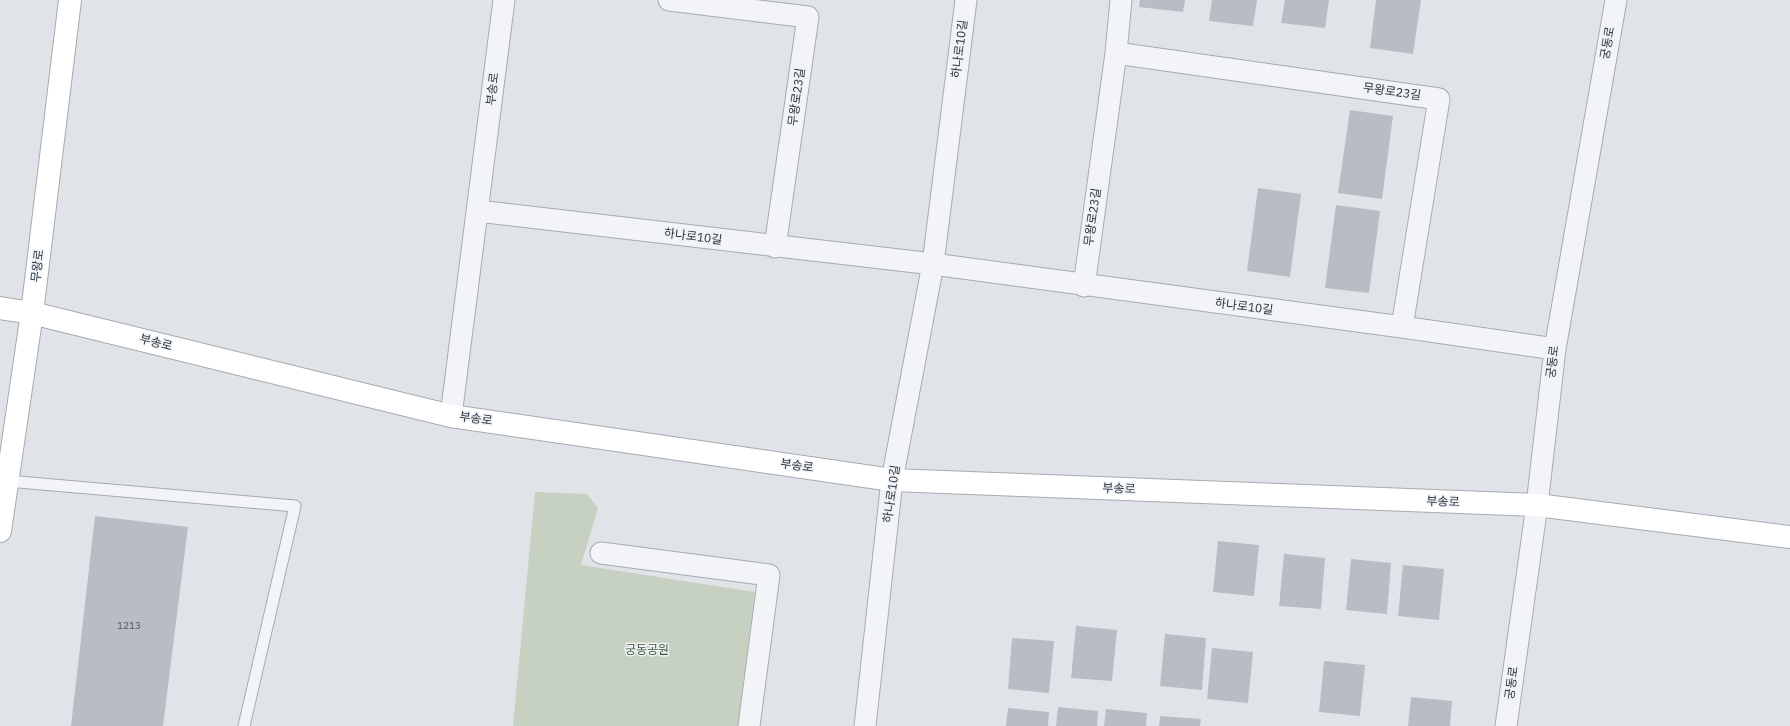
<!DOCTYPE html>
<html>
<head>
<meta charset="utf-8">
<style>
	body { margin:0 }
	canvas { display:block; background:#e0e4e8 }
</style>
</head>
<body>
<canvas width="1790" height="726"></canvas>
<script>
const ctx = document.querySelector('canvas').getContext('2d');
ctx.lineJoin = 'round';
function paint(path, color) {
  ctx.fillStyle = color;
  ctx.fill(path, 'evenodd');
}
function strokePath(path, color, width, dash) {
  ctx.strokeStyle = color;
  ctx.lineWidth = width;
  ctx.lineCap = dash ? 'butt' : 'round';
  ctx.setLineDash(dash || []);
  ctx.stroke(path);
}
function drawText(font, color, halo, rows, align = 'center') {
  ctx.font = font + ' "IBM Plex Sans","Noto Sans KR",sans-serif';
  ctx.lineWidth = 3;
  ctx.setLineDash([]);
  ctx.textBaseline = 'middle';
  ctx.strokeStyle = halo;
  ctx.fillStyle = color;
  for (const [text, x, y, turn = 0] of rows) {
    ctx.save();
    ctx.translate(x, y);
    ctx.rotate((+turn || 0) * Math.PI / 180);
    ctx.textAlign = isNaN(turn) ? turn : align;
    if (halo) ctx.strokeText(text, 0, 0);
    ctx.fillText(text, 0, 0);
    ctx.restore();
  }
}
paint(new Path2D(`
	M535 492 587 494 598 508 581 565 755 592 738 726H513Z`), '#c7d1c2');
paint(new Path2D(`
	M1140 0H1185L1183 12 1139 7Z
	M1212 0H1257L1253 26 1209 21Z
	M1285 0H1329L1325 28 1281 23Z
	M1376 0H1421L1413 54 1370 48Z
	M1350 110 1393 116 1382 199 1338 193Z
	M1258 188 1301 194 1290 277 1247 271Z
	M1336 205 1380 211 1369 293 1325 288Z
	M95 516 188 527 163 726H71Z
	M1218 541 1259 545 1254 596 1213 592Z
	M1284 554 1325 558 1321 609 1279 606Z
	M1351 559 1391 563 1387 614 1346 610Z
	M1403 565 1444 569 1439 620 1398 616Z
	M1076 626 1117 630 1112 681 1071 678Z
	M1165 634 1206 638 1202 690 1160 686Z
	M1012 638 1054 641 1049 693 1008 689Z
	M1212 648 1253 652 1248 703 1207 699Z
	M1324 661 1365 665 1360 716 1319 712Z
	M1411 697 1452 701 1450 726H1408Z
	M1058 707 1098 711 1097 726H1056Z
	M1008 708 1049 712 1048 726H1006Z
	M1106 709 1147 713 1146 726H1104Z
	M1160 716 1201 719 1200 726H1159Z`), '#b8bdc5');
const lane = new Path2D(`
	M7 481 295 506 244 726`);
const street = new Path2D(`
	M669 0 808 17 775 247
	M1116 53 1439 99 1402 327
	M478 211 933 264 1402 327 1555 349
	M1084 286 1116 53 1121 0
	M451 416 504 0
	M601 553 769 575 749 726
	M865 726 892 480 933 264 966 0
	M1506 726 1537 505 1555 349 1616 0`);
const secondary = new Path2D(`
	M0 308 32 313 451 416 892 480 1537 505 1790 537
	M0 531 32 313 70 0`);
strokePath(lane, '#a6abb2', 13);
strokePath(street, '#a6abb2', 23);
strokePath(secondary, '#a6abb2', 24);
strokePath(lane, '#f3f4f7', 11);
strokePath(street, '#f3f4f7', 21);
strokePath(secondary, '#fff', 22);
drawText('10px', '#4e5660', null, [
	["1213",129,626]
]);
drawText('12px', '#2a333e', '#f0f3f6', [
	["궁동로",1608,43,-80],
	["하나로10길",960,49,-83],
	["부송로",493,89,-83],
	["무왕로23길",1392,92,8],
	["무왕로23길",797,97,-82],
	["무왕로23길",1093,217,-82],
	["하나로10길",693,237,7],
	["무왕로",38,266,-83],
	["하나로10길",1244,307,7],
	["부송로",156,343,14],
	["궁동로",1553,362,-83],
	["부송로",476,419,8],
	["부송로",797,466,8],
	["부송로",1119,489,2],
	["하나로10길",892,494,-82],
	["부송로",1443,502,2],
	["궁동로",1512,683,-82]
]);
drawText('12px', '#405939', '#f0f3f6', [
	["궁동공원",647,651]
]);
</script>
</body>
</html>
